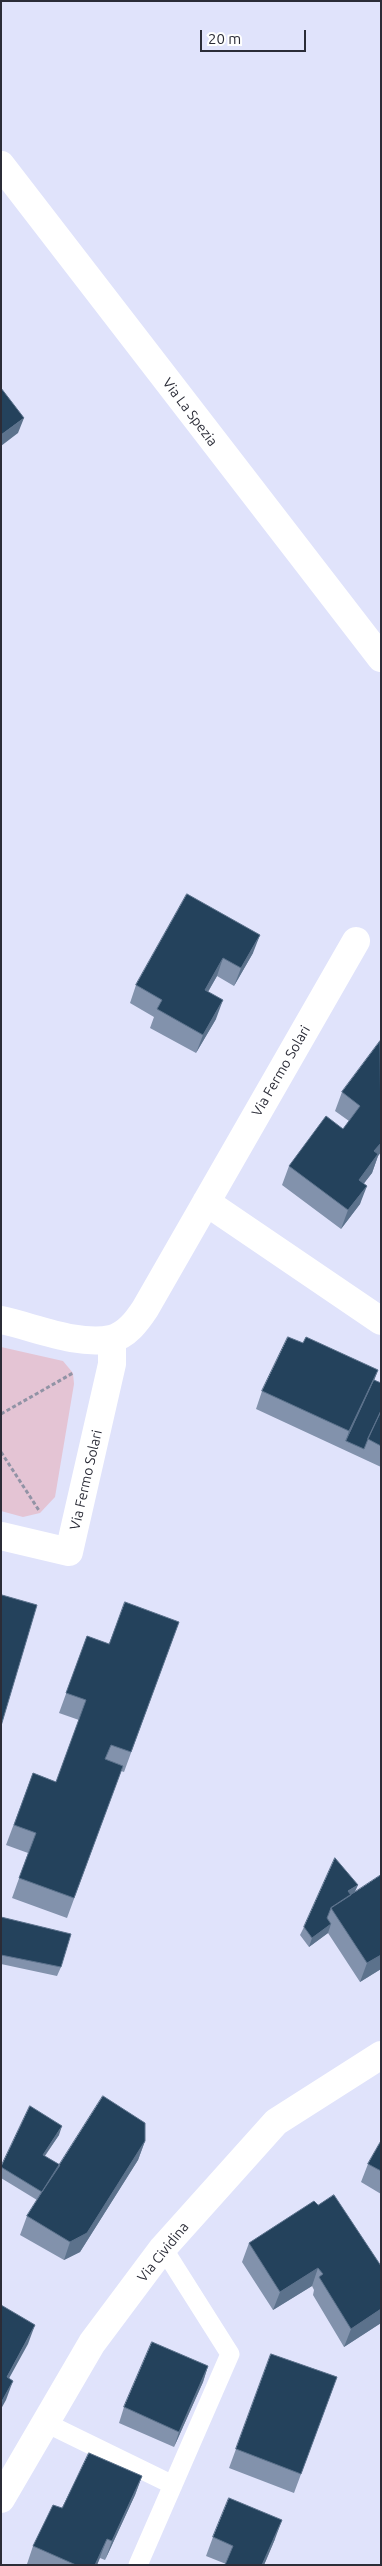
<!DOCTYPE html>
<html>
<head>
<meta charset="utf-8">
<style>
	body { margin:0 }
	#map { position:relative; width:382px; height:2566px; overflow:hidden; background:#e0e3fb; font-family:Ubuntu,sans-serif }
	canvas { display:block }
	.frame { position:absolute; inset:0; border:2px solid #2b2c37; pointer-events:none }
	.scale { position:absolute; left:200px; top:30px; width:106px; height:22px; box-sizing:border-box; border:2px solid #2b2c37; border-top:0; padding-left:6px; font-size:15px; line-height:18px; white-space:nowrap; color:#2b2c37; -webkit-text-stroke:4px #fff; paint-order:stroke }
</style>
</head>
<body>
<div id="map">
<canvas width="382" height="2566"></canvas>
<div class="frame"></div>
<div class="scale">20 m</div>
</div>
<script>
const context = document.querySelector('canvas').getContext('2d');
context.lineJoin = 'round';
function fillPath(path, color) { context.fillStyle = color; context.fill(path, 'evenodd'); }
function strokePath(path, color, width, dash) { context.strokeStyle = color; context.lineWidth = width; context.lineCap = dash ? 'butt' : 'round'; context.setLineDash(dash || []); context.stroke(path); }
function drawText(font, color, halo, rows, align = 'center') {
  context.font = font + ' Ubuntu,sans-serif'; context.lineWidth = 5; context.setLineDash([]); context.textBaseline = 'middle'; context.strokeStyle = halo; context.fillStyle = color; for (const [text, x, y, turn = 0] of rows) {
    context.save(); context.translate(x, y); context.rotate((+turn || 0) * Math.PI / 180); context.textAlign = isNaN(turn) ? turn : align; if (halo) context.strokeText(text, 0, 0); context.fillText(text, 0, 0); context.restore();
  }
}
const green = new Path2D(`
	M1 1347 63 1361 73 1373 74 1384 55 1497 40 1513 23 1517 1 1511Z`);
const path = new Path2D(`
	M1 1414 73 1373
	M1 1452 40 1512`);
const lane = new Path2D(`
	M46 2423 173 2485
	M138 2565 230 2354 163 2248`);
const street = new Path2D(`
	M206 1202 381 1321
	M1 1320C34 1327 78 1346 111 1339 127 1335 137 1321 145 1309L356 941
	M1 1536 69 1552 112 1364V1339`);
const secondary = new Path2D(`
	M1 165 381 658
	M1 2499 92 2343 163 2248 276 2122 381 2055`);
const wall = new Path2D(`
	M187 894 253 953 234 986 217 976 208 992 216 1019 196 1053 150 1028 154 1017 130 1003 136 985Z
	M381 1042V1152L378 1156 372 1173 364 1183 360 1204 341 1229 282 1185 289 1166 343 1129 349 1121 335 1111 342 1092Z
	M374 1380 381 1383V1467L256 1409 262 1391Z
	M179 1622 124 1772 121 1771 67 1918 12 1898 28 1853 6 1845 33 1773 56 1782 79 1720 59 1713 87 1636 109 1644Z
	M381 1875V1969L360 1982 328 1933 309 1947 300 1935 304 1927Z
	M1 1917 61 1967 57 1976 1 1964Z
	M30 2106 59 2135 45 2156 60 2165 145 2141 138 2160 80 2252 64 2260 20 2235 27 2216 37 2200 1 2178V2168Z
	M381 2141V2194L361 2182 368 2164Z
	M249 2243 381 2266V2323L344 2347 313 2295 314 2290 312 2286 273 2310 242 2262Z
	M271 2354 337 2377 294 2493 229 2468Z
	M208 2366 203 2382 174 2447 119 2423 124 2407Z
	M142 2476 135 2495 105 2560 100 2558 97 2565 27 2564 33 2546 62 2508Z
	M213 2537 275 2539 264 2565H225L226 2564 206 2556Z`);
const shadedWall = new Path2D(`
	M24 418 18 433 1 446V435Z
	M260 935 253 953 234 986 241 968Z
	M223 958 217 976 198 1009 205 990Z
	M223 1000 216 1019 196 1053 203 1035Z
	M381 1143V1152L378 1156 372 1173 352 1199 359 1180 374 1151Z
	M367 1186 360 1204 341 1229 348 1210Z
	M378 1370 371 1389 346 1441 349 1431Z
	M358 1885 354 1894 345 1900 348 1891Z
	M331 1924 328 1933 309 1947 312 1938Z
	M381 1955V1969L360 1982 367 1963Z
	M62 2126 59 2135 39 2164 43 2155Z
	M145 2141 138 2160 80 2252 64 2260 70 2242Z
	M318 2268 312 2286 273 2310 280 2292Z
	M381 2309V2323L344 2347 351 2329Z
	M35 2325 28 2344 1 2393 7 2377Z
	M208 2366 203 2382 174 2447 179 2432Z
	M13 2381 6 2400 1 2409V2403Z
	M142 2476 135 2495 105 2560 112 2541Z
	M282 2520 275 2539 264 2565H262Z
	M107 2539 97 2565H95Z`);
const building = new Path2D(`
	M1 388 24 418 1 435Z
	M187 894 260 935 241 968 223 958 205 990 223 1000 203 1035 157 1009 162 1000 136 985Z
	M380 1041 381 1143 374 1151 378 1154 359 1180 367 1186 348 1210 289 1166 326 1116 343 1129 360 1106 342 1092Z
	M288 1337 303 1343 306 1337 378 1370 349 1431 262 1391Z
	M374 1380 381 1383V1411L368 1439 364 1449 346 1441Z
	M381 1411V1446L368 1439Z
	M2 1595 37 1605 1 1726V1597Z
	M125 1602 179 1622 131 1752 111 1745 105 1759 123 1766 74 1898 19 1878 36 1833 14 1825 33 1773 56 1782 86 1700 66 1693 87 1636 109 1644Z
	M335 1858 358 1885 348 1891 351 1895 331 1908 327 1918 331 1924 312 1938 304 1927Z
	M381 1875V1955L367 1963 331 1908Z
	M1 1917 71 1934 61 1967 1 1955Z
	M103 2096 145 2123V2141L87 2233 70 2242 27 2216Z
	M30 2106 62 2126 43 2155 60 2165 42 2192 1 2167Z
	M381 2141V2171L368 2164Z
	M334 2195 381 2266V2309L351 2329 319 2277 323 2274 318 2268 280 2292 249 2243 314 2201 318 2205Z
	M1 2305 35 2325 7 2377 13 2381 1 2403Z
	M152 2342 208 2366 179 2432 124 2407Z
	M271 2354 337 2377 301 2474 236 2449Z
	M89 2453 142 2476 112 2541 107 2539 95 2565H76L33 2546 53 2505 62 2508Z
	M229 2498 282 2520 262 2565H225L233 2546 213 2537Z`);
const streetNames = [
	["Via La Spezia",190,412,53],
	["Via Fermo Solari",281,1071,-60],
	["Via Fermo Solari",86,1480,-77],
	["Via Cividina",163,2252,-51]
];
fillPath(green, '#e4c4d4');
strokePath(path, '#9193a5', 3, [4, 2.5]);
strokePath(lane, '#fff', 19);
strokePath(street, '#fff', 28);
strokePath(secondary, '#fff', 28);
fillPath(wall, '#8292ac');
fillPath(shadedWall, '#5c728c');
fillPath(building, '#24425c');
strokePath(building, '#5c728c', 1);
drawText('14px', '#2b2c37', '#fff', streetNames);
</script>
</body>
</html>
